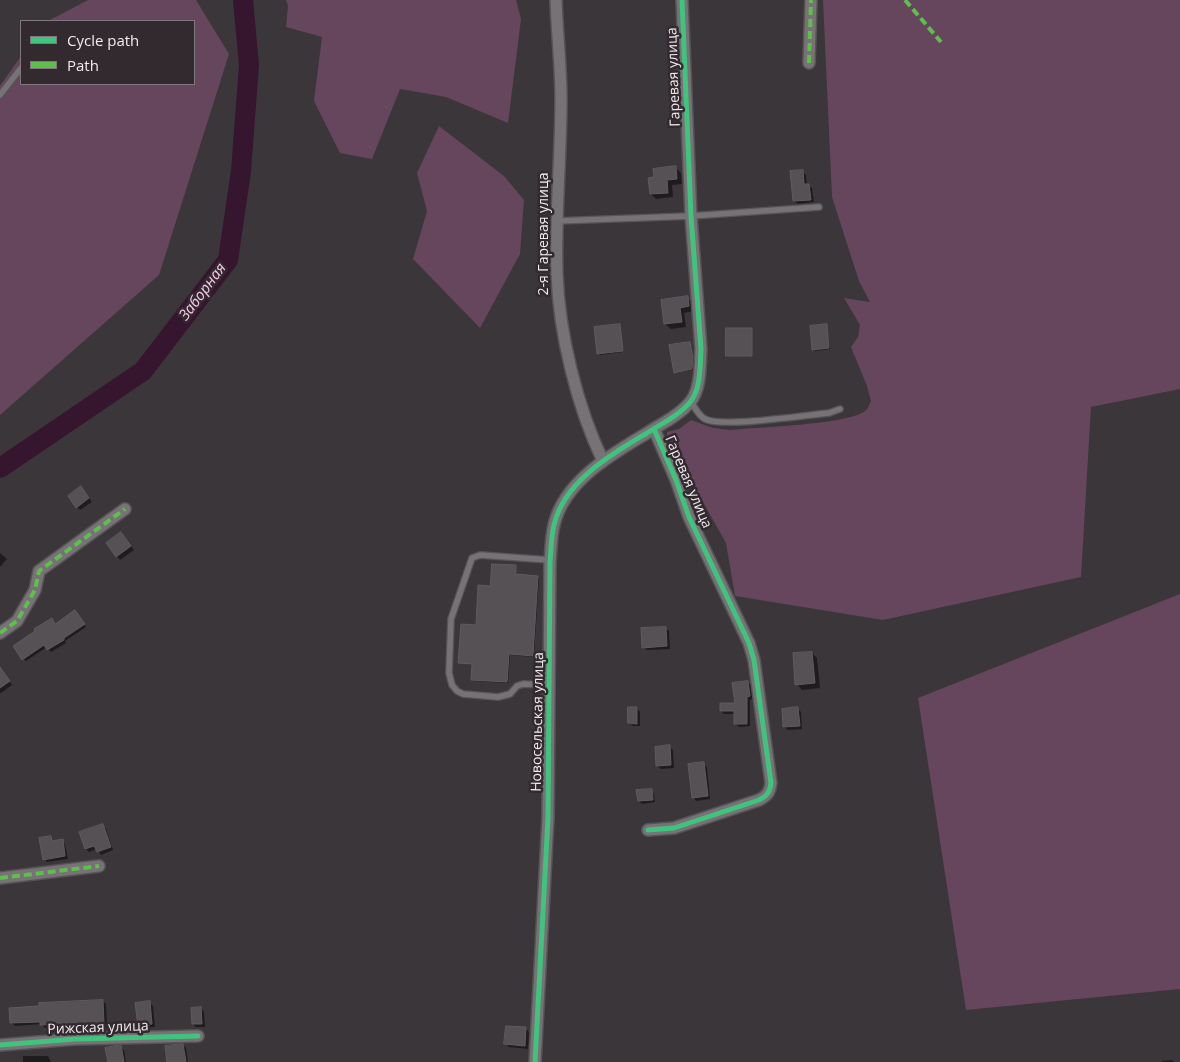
<!DOCTYPE html>
<html>
<head>
<meta charset="utf-8">
<style>
	body { margin:0 }
	#map { position:relative; width:1180px; height:1062px; overflow:hidden; background:#3b3639; font-family:"Open Sans",sans-serif }
	canvas { display:block }
	.legend { position:absolute; left:20px; top:20px; width:175px; height:65px; box-sizing:border-box; background:#332a30; border:1px solid #7f777c; margin:0; padding:6px 9px; list-style:none; font-size:15px; color:#f0eaee }
	.legend li { display:flex; align-items:center; gap:10px; height:25px }
	.legend b { width:25px; border:1px solid #7f777c }
</style>
</head>
<body>
<div id="map">
<canvas width="1180" height="1062"></canvas>
<ul class="legend">
<li><b style="height:6px;background:#40c37c"></b>Cycle path</li>
<li><b style="height:6px;background:#5fbe4e"></b>Path</li>
</ul>
</div>
<script>
const context = document.querySelector('canvas').getContext('2d');
context.lineJoin = 'round';
function fillPath(path, color) { context.fillStyle = color; context.fill(path, 'evenodd'); }
function strokePath(path, color, width, dash) { context.strokeStyle = color; context.lineWidth = width; context.lineCap = dash ? 'butt' : 'round'; context.setLineDash(dash || []); context.stroke(path); }
function drawText(font, color, halo, rows, align = 'center') {
  context.font = font + ' "Open Sans",sans-serif'; context.lineWidth = 5; context.setLineDash([]); context.textBaseline = 'middle'; context.strokeStyle = halo; context.fillStyle = color; for (const [text, x, y, turn = 0] of rows) {
    context.save(); context.translate(x, y); context.rotate((+turn || 0) * Math.PI / 180); context.textAlign = isNaN(turn) ? turn : align; if (halo) context.strokeText(text, 0, 0); context.fillText(text, 0, 0); context.restore();
  }
}
const green = new Path2D(`
	M88 0H196L229 54 159 275 0 415V86L21 56V84H194V21H48Z
	M286 0H516L521 19 508 123 446 97 400 89 372 159 340 153 314 101 322 37 286 27 288 6Z
	M823 0H1180V389L1091 407 1081 577 883 620 735 596 726 543 667 438V432L679 429 691 420 713 428 730 430C757 427 846 425 865 411 868 409 869 405 871 401L867 386 851 347 858 337 860 325 844 298 870 302 859 281 832 197Z
	M439 126 504 176 524 200 520 254 480 328 413 259 427 211 417 173Z
	M1180 594V989L966 1010 918 698Z`);
const shadow = new Path2D(`
	M676 168 681 173 682 184 672 185 673 197 656 199 651 194 656 178Z
	M802 171 806 175 807 185 812 188 814 202 798 204 794 201Z
	M687 298 693 303 694 311 684 313 686 327 671 329 665 324Z
	M827 325 830 349 815 351 813 349Z
	M619 326 623 352 600 355 598 353Z
	M751 329 752 356H728L727 355Z
	M690 343 694 360 693 370 676 373 675 372Z
	M84 491 92 502 80 510 77 507Z
	M124 537 134 550 120 560 107 543Z
	M0 553 7 559 0 567Z
	M516 566 517 576 539 578 534 657 510 655 508 683 474 681 473 680 474 665 459 662 477 627 491 587Z
	M77 614 86 627 65 641 66 643 51 652 47 647 26 661 23 659 37 632Z
	M665 628 669 631 670 649 647 650 643 647Z
	M812 653 817 658 820 688 802 690 797 684Z
	M0 667 12 685 1 693 0 692Z
	M748 682 751 685 753 699 750 700V726L739 727 735 723V714H724L721 711 737 704Z
	M637 708 640 712V726H633L629 723Z
	M798 709 801 712 802 729 788 730 784 727Z
	M669 747 673 750 674 768 661 769 657 765Z
	M703 764 707 767 710 799 696 801 693 797Z
	M651 790 654 794 655 802 642 804 639 801Z
	M102 825 106 829 113 850 101 855 97 849 89 852 86 849 80 833Z
	M50 837 54 842 62 841 65 844 68 859 47 862 44 859Z
	M103 1001 106 1004 107 1027H96L94 1025 45 1028 42 1024 15 1026 11 1022Z
	M149 1002 153 1006 155 1027 142 1028 139 1025Z
	M201 1008 204 1012 205 1027H196L193 1024Z
	M526 1029 529 1032 528 1049 509 1047 505 1043Z
	M183 1045 186 1048 188 1062H168Z
	M120 1047 124 1050 126 1062H109Z
	M23 1056H48L51 1062H23Z
	M1172 1060 1175 1062H1162V1061Z`);
const river = new Path2D(`
	M0 468 143 371 228 260 241 171 249 65 243 0`);
const building = new Path2D(`
	M676 166 677 179 667 180 668 193 650 194 648 178 654 177 653 169Z
	M803 170 804 184H809L811 200 793 201 790 171Z
	M688 296 689 306 680 308 682 322 664 324 661 300Z
	M620 324 623 351 597 354 594 327Z
	M827 324 829 348 812 350 810 326Z
	M726 328H752V356H726Z
	M690 342 693 358 692 369 674 373 669 345Z
	M81 486 89 498 76 508 68 496Z
	M121 532 131 546 116 557 106 543Z
	M492 564 516 565V574L538 576 533 656 509 654 507 682 471 680 472 664 458 663 461 624 476 625 478 585 490 586Z
	M75 610 85 624 64 638V640L47 650 44 645 22 660 13 646 35 631 34 629 52 618 55 624Z
	M666 627 667 646 642 648 641 628Z
	M812 652 815 683 795 685 793 653Z
	M0 667 10 681 0 688Z
	M748 681 750 696 747 697V724H734V711H720V703H735L732 683Z
	M628 707H637V724L628 723Z
	M798 707 800 726 783 727 782 709Z
	M670 745 671 765 656 766 655 747Z
	M704 762 708 796 692 798 688 764Z
	M652 789 653 800 638 801 636 790Z
	M103 824 111 847 97 852 94 846 85 849 79 832Z
	M51 836 52 841 63 839 65 856 43 860 39 838Z
	M103 1000 104 1024H91V1023L40 1025V1022L10 1023 9 1008 39 1006V1003Z
	M150 1001 152 1024 138 1026 135 1003Z
	M201 1007 202 1024H192L191 1008Z
	M506 1026 526 1027 525 1046 504 1044Z
	M183 1044 186 1062H167L165 1046Z
	M121 1045 124 1062H108L105 1048Z`);
const lane = new Path2D(`
	M0 95 21 68
	M556 221 691 216 819 207
	M691 402C695 408 699 416 705 419 722 428 806 415 829 413L840 409
	M549 685 523 684 517 686 510 694 498 697 463 694 457 691 452 685 449 673 451 619 472 558 480 555 550 560`);
const street = new Path2D(`
	M556 0C557 33 561 66 561 99 561 157 555 215 557 274 559 333 577 407 603 461
	M809 63 811 0
	M0 633 17 621 35 590 39 571 125 509
	M648 830 674 828 759 800C767 796 770 792 771 783L754 660 749 643 689 517 676 480 654 429
	M0 878 99 866
	M0 1045 75 1039 198 1036
	M535 1062 548 818 550 563C551 550 551 537 554 525 564 481 612 454 647 433 661 424 680 415 691 401 701 388 700 365 701 349L691 216 682 0`);
const quiet = new Path2D(`
	M905 0 941 42
	M809 63 811 0
	M0 633 17 621 35 590 39 571 125 509
	M0 878 99 866`);
const cycleway = new Path2D(`
	M648 830 674 828 759 800C767 796 770 792 771 783L754 660 749 643 689 517 676 480 654 429
	M0 1045 75 1039 198 1036
	M535 1062 548 818 550 563C551 550 551 537 554 525 564 481 612 454 647 433 661 424 680 415 691 401 701 388 700 365 701 349L691 216 682 0`);
const streetNames = [
	["Гаревая улица",674,77,-92],
	["2-я Гаревая улица",544,234,-90],
	["Гаревая улица",688,482,67],
	["Новосельская улица",538,722,-89],
	["Рижская улица",98,1028,-2]
];
const waterNames = [
	["Заборная",203,292,-53]
];
fillPath(green, '#65465c');
fillPath(shadow, '#0007');
strokePath(river, '#36162e', 20);
fillPath(building, '#565154');
strokePath(building, '#5f5b5e', 1);
strokePath(lane, '#585356', 8);
strokePath(street, '#585356', 14);
strokePath(lane, '#767275', 5.5);
strokePath(street, '#767275', 11);
strokePath(quiet, '#5fbe4e', 4, [8, 4]);
strokePath(cycleway, '#40c37c', 5);
drawText('14px', '#f0eaee', '#332a30', streetNames);
drawText('italic 15px', '#fbc5ea', '#332a30', waterNames);
</script>
</body>
</html>
